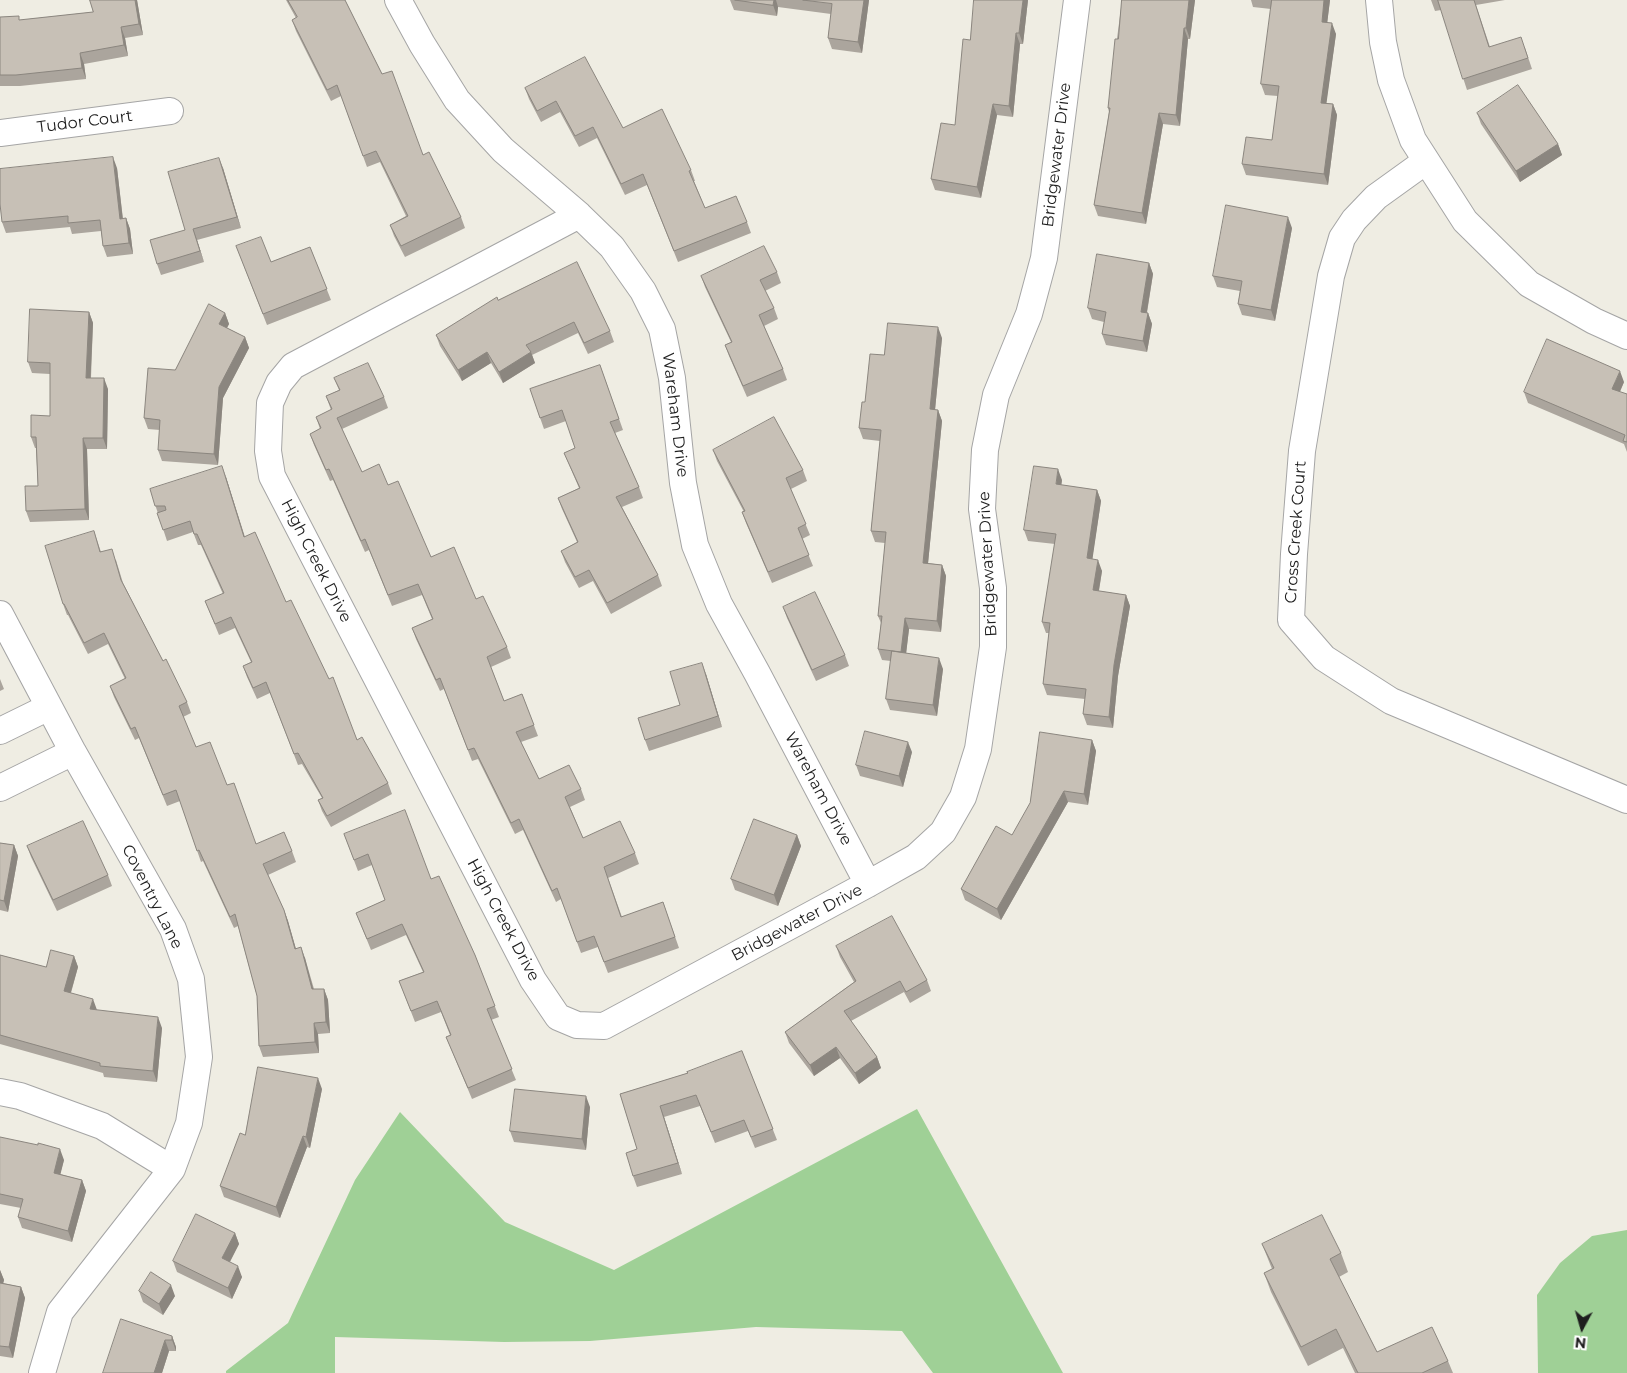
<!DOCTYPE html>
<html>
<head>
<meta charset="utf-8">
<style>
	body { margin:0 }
	#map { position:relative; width:1627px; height:1373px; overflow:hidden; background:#efede3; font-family:Montserrat,sans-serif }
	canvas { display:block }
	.north { position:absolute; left:1557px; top:1303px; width:50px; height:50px; -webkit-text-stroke:4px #fff; paint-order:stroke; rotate:186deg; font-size:14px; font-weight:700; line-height:20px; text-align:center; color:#1e1e1e }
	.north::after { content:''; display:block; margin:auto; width:18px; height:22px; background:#1e1e1e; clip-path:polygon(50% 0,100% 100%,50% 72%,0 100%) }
</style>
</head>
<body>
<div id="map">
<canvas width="1627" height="1373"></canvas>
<div class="north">N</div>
</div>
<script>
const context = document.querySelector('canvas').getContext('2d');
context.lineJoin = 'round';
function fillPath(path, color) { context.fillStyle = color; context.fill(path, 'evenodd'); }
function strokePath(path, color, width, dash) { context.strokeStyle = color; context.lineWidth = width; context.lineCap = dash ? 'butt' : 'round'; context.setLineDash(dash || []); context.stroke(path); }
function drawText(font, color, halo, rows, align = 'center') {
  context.font = font + ' Montserrat,sans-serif'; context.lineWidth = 4; context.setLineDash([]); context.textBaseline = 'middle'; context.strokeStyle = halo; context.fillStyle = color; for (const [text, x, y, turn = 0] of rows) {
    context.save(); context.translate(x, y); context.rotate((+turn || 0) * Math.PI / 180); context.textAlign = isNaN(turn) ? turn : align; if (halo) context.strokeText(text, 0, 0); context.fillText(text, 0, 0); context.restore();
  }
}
const forest = new Path2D(`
	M917 1109 1063 1373H933L902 1331 756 1327 590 1341 504 1342 335 1337V1373H226V1371L288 1323 355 1180 400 1112 505 1222 614 1270Z
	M1627 1230V1373H1538L1537 1295 1560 1263 1592 1236Z`);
const street = new Path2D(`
	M398 0 422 44 457 100 503 150 579 215 612 247 643 291 662 329 672 378 683 483 695 545 719 604 757 673 868 884
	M1379 0 1383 42 1391 80 1413 140 1465 221 1529 284 1594 321 1627 336
	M0 133 170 111
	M1426 161 1376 197 1354 220 1342 238 1331 276 1302 451 1294 554 1291 620 1324 658 1391 701 1627 800
	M579 215 293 366 279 383 270 403 268 451 272 476 533 980 558 1017 577 1025 604 1026 868 884 916 857 943 832 963 797 978 749 993 647V588L982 509 985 450 996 395 1029 314 1044 258 1077 0
	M0 614 73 752 173 929 191 979 199 1057 189 1123 172 1169 60 1312 42 1373
	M0 731 49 707
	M0 788 73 752
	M0 1092 20 1096 102 1126 172 1169`);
const wall = new Path2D(`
	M90 0H137L143 35 125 38 128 56 84 64 86 79 20 86H0V17L20 20 93 12Z
	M286 0H345L423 155 461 217 465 228 405 257 394 236 390 225 406 216 380 162 367 167 341 96 331 101 296 31 292 20 296 18Z
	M730 0H869L862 53 832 49 828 38 831 14 778 7 777 16 734 10Z
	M1028 0 1023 44H1020L1013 117 997 115 981 198 935 190 931 179 955 125 970 40Z
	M1122 0H1195L1190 39H1188L1180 126 1163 124 1146 224 1098 216 1094 205 1109 112 1108 108Z
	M1251 0H1330L1327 23 1336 34 1326 103 1333 104 1337 115 1328 185 1246 175 1242 164 1272 140 1278 96 1265 95 1261 84 1271 9 1253 7Z
	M1431 0H1505L1476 5 1490 47 1525 48 1532 69 1467 90 1441 10 1435 11Z
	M525 88 623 128 691 170 695 181H694L705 208 747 222 751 233 678 262 647 185 625 195 597 138 579 147 560 112 541 122 529 99Z
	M1477 113 1558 144 1562 155 1520 182 1481 124Z
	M117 168 123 219 126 218 130 229 133 254 107 257 103 246 101 231 72 234 70 227 6 233 2 222Z
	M223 168 241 228 197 240 204 262 161 275 157 264 185 230Z
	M1292 228 1275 321 1242 315 1238 304 1240 291 1217 287 1213 276Z
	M236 246 271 262 310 247 331 300 267 325Z
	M1149 263 1153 274 1147 313H1148L1152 324 1147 352 1106 345 1102 334 1104 322 1092 319 1088 308Z
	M777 272 781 283 765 291 774 308 778 319 764 326 783 369 787 380 747 397 729 356 725 345 731 342 705 287 701 276Z
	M498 300 610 331 614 342 588 354 578 333 532 355 535 363 503 383 491 363 462 381 440 346 436 335Z
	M89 312 93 323 91 378 108 389 107 449H87L89 520 30 522 26 511 38 486 36 448H35L31 437 50 416V374L32 373 28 362Z
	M225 313 229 324 227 328 245 337 249 348 223 398 218 465 162 461 158 450 160 430 148 429 144 418 175 370Z
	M942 338 935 410H938L942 421 928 563 942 565 946 576 941 632 909 629 906 653 943 669 937 716 890 710 886 699 891 661 882 660 878 649 881 623 878 616 885 543 875 542 871 531 880 441 863 439 859 428 865 402 884 355Z
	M600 365 623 430 615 433 639 487 643 498 622 507 658 575 662 586 611 614 593 581 579 588 565 562 561 551 577 542 562 509 558 498 579 488 564 453 575 448 566 421 544 429 530 389Z
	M334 378 384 397 388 408 342 429 362 472 388 485 431 557 476 599 507 647 511 658 491 667 504 701 522 694 538 736 521 742 539 779 581 789 585 800 570 807 583 838 635 853 639 864 608 878 622 917 663 902 679 948 608 973 598 947 581 953 561 899 556 902 523 830 515 834 478 759 472 761 444 689 440 691 416 639 412 628 432 619 422 595 392 606 369 550 365 552 333 480 330 481 314 445 310 434 320 429 316 417 331 410 326 396 339 390Z
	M1624 382 1620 392 1627 394V452L1624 444 1528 403 1524 392Z
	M713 450 803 470 807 481 791 489 810 535 802 539 813 566 772 583 746 523 742 512H744L717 461Z
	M226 477 245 537 286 602 357 740 388 783 392 794 331 827 322 811 318 800 322 798 302 764 298 765 270 693 257 699 247 677 243 666 251 662 235 628 219 635 205 601 223 594 201 545H198L193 532 167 541 150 489Z
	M1062 480 1061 485 1097 490 1101 501 1092 559 1102 571 1099 591 1126 595 1130 606 1118 676 1113 728 1087 725 1083 714 1085 699 1047 695 1043 684 1049 633H1046L1042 622 1055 544 1028 541 1024 530Z
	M94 531 101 552 116 560 123 583 163 661 187 702 191 713 183 717 196 747 227 785 256 844 292 851 296 862 268 875 284 910 288 921 296 949 305 958 314 989H324L328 1000 330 1033 318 1034 319 1053 263 1057 259 1046 257 996 238 926 234 928 203 861 201 862 180 801 167 806 139 738 135 740 114 697 110 686 125 679 108 644 88 654 68 615H67L63 604Z
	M783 607 845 655 849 666 816 681 787 618Z
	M706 674 722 727 649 751 645 740 680 705Z
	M0 679 4 689 0 691Z
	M1092 740 1096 751 1088 805 1068 802 1001 920 965 900 961 889 1012 835Z
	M912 752 903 787 860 776 856 765Z
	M344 834 431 879 475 955 499 1017 491 1020 516 1080 472 1099 446 1037 450 1035 441 1012 415 1022 399 981 423 972 406 935 371 950 356 913 385 900 372 865 358 871Z
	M797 835 801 846 778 906 735 890 731 879Z
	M0 843 14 845 18 856 8 912 0 910Z
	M27 846 108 875 112 886 57 911 31 857Z
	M836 946 927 980 931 991 910 1003 904 992 851 1021 877 1057 881 1068 859 1084 840 1058 814 1076 789 1043 785 1032 854 982 840 957Z
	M0 955 46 967 74 956 78 967 71 993 96 1010 162 1028 157 1082 104 1077 103 1073 0 1044Z
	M742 1051 777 1140 755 1148 748 1131 715 1143 700 1106 664 1117 682 1174 637 1187 633 1176 637 1149 620 1094 688 1073Z
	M322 1089 310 1148 307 1147 280 1218 224 1197 220 1186 245 1135Z
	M590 1107 586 1150 514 1142 510 1131Z
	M0 1137 64 1160 60 1174 82 1180 86 1191 72 1242 22 1228 18 1217 21 1208 0 1204Z
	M235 1233 239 1244 230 1262 242 1277 232 1299 177 1272 173 1261Z
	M1262 1244 1341 1253 1348 1272 1339 1277 1377 1352 1448 1361 1453 1373H1355L1343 1348 1308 1366 1271 1292 1264 1273 1272 1269Z
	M0 1270 4 1280 3 1283 21 1287 25 1298 13 1358 0 1356Z
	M139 1291 175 1296 163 1315 143 1302Z
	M172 1336 176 1347V1351H169L162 1373H103Z`);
const shadedWall = new Path2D(`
	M135 0H137L143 35 139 24Z
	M774 0H776L778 7 777 16 773 5Z
	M864 0H869L862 53 858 42Z
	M1023 0H1028L1023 44 1019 33Z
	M1189 0H1195L1190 39 1186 28Z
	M1324 0H1330L1326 33 1322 22Z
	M1332 23 1336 34 1325 114 1321 103Z
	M121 27 125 38 128 56 124 45Z
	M1184 28 1188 39 1180 126 1176 115Z
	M1016 33 1020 44 1013 117 1009 106Z
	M80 53 84 64 86 79 82 68Z
	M993 104 997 115 981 198 977 187Z
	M1333 104 1337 115 1328 185 1324 174Z
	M1159 113 1163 124 1146 224 1142 213Z
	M1558 144 1562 155 1520 182 1516 171Z
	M113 157 117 168 124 230 120 219Z
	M219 158 223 168 241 228 237 217Z
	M1288 217 1292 228 1275 321 1271 310Z
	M126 218 130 229 133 254 129 243Z
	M193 229 197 240 204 262 200 251Z
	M1149 263 1153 274 1145 323 1141 312Z
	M89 312 93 323 90 389 86 378Z
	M225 313 229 324 223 335 219 324Z
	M1148 313 1152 324 1147 352 1143 341Z
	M938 327 942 338 934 420 930 409Z
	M245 337 249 348 223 398 218 465 214 454 219 387Z
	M487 352 491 363 462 381 458 370Z
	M531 352 535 363 503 383 499 372Z
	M1620 371 1624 382 1616 400 1612 389Z
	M104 378 108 389 107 449 103 438Z
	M938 410 942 421 927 574 923 563Z
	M83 438 87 449 89 520 85 509Z
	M222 466 226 477 248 548 244 537Z
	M1058 469 1062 480 1060 495 1056 484Z
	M1097 490 1101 501 1091 569 1087 558Z
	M1098 560 1102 571 1097 601 1093 590Z
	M942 565 946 576 941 632 937 621Z
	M1126 595 1130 606 1118 676 1113 728 1109 717 1114 665Z
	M905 618 909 629 905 663 901 652Z
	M939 658 943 669 937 716 933 705Z
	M702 663 706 674 722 727 718 716Z
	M1092 740 1096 751 1088 805 1084 794Z
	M908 742 912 752 903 787 899 776Z
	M1064 791 1068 802 1001 920 997 909Z
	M797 835 801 846 778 906 774 895Z
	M14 845 18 856 8 912 4 901Z
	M284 910 288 921 299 960 295 949Z
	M301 947 305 958 316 1000 312 989Z
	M74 956 78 967 68 1002 64 991Z
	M324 989 328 1000 330 1033 326 1022Z
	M93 999 97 1010 90 1009Z
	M158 1017 162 1028 157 1082 153 1071Z
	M314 1023 318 1034 319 1053 315 1042Z
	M836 1047 840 1058 814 1076 810 1065Z
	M877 1057 881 1068 859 1084 855 1073Z
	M318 1078 322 1089 310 1148 306 1137Z
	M586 1096 590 1107 586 1150 582 1139Z
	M660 1106 664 1117 682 1174 678 1163Z
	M303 1136 307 1147 280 1218 276 1207Z
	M60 1149 64 1160 58 1184 54 1173Z
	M82 1180 86 1191 72 1242 68 1231Z
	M235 1233 239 1244 226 1269 222 1258Z
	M238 1266 242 1277 232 1299 228 1288Z
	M0 1270 4 1280 1 1293 0 1290Z
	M171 1285 175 1296 163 1315 159 1304Z
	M21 1287 25 1298 13 1358 9 1347Z
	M172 1336 176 1347V1351L172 1340Z
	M165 1340 169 1351 162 1373H154Z`);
const building = new Path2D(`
	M90 0H135L139 24 121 27 124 45 80 53 82 68 16 75H0V17L19 16V20L93 12Z
	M288 0H345L382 74 392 71 423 155 429 152 461 217 401 246 390 225 408 216 376 151 363 156 337 85 327 90 292 20 297 17Z
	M735 0H774L773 5Z
	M803 0H864L858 42 828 38 832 4Z
	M974 0H1023L1019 33H1016L1009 106 993 104 977 187 931 179 941 123 955 125 963 39 970 40Z
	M1122 0H1189L1186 28H1184L1176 115 1159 113 1142 213 1094 205 1110 108H1108L1115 39H1118Z
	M1272 0H1324L1322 22 1332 23 1321 103 1333 104 1324 174 1242 164 1246 137 1272 140 1279 86 1261 84Z
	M1438 0H1474L1489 47 1521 37 1528 58 1463 79Z
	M585 57 623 128 662 109 691 170 689 171 705 208 736 196 747 222 674 251 643 174 621 184 593 127 575 136 556 101 537 111 525 88Z
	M1518 85 1558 144 1516 171 1477 113Z
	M113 157 120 219 126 218 129 243 103 246 100 220 68 223V216L2 222 0 204V169Z
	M219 158 237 217 193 229 200 251 157 264 150 240 185 230 168 172Z
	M1226 205 1288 217 1271 310 1238 304 1242 281 1213 276Z
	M261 237 271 262 310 247 327 289 263 314 236 246Z
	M764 246 777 272 760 280 774 308 759 315 783 369 743 386 725 345 732 342 701 276Z
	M1097 254 1149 263 1141 312 1148 313 1143 341 1102 334 1106 312 1088 308Z
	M577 262 610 331 584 343 574 322 526 345 531 352 499 372 487 352 458 370 436 335 497 297 498 300Z
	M209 304 225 313 219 324 245 337 219 387 214 454 158 450 160 420 144 418 148 368 175 370Z
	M30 309 89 312 86 378H104L103 438H83L85 509 26 511 25 486H38L36 437H31V415L50 416V363L28 362Z
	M888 323 938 327 930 409 938 410 923 563 942 565 937 621 905 618 901 652 878 649 882 616H878L886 532 871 531 881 430 859 428 862 402H865L870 354 884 355Z
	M1547 339 1620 371 1612 389 1627 394V442L1623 441 1625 435 1524 392Z
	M368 363 384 397 337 418 362 472 379 464 388 485 398 481 431 557 454 547 476 599 483 596 507 647 487 657 504 701 522 694 534 725 516 732 539 779 569 765 581 789 565 797 583 838 620 821 635 853 604 867 621 917 663 902 675 937 604 962 594 936 577 942 557 888 552 891 519 819 511 823 474 748 468 750 440 678 436 680 412 628 433 619 418 584 388 595 365 539 361 541 329 469 326 470 310 434 321 428 316 417 332 409 326 396 340 390 334 378Z
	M600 365 619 419 610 422 639 487 616 497 658 575 607 603 589 570 575 577 561 551 578 542 558 498 580 488 564 453 575 448 562 410 540 418 530 389Z
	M774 417 803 470 786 478 806 524 798 528 809 555 768 572 742 512 745 511 713 450Z
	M222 466 244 537 255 532 286 602 291 600 329 679 333 677 357 740 362 737 388 783 327 816 318 800 323 798 298 753 294 754 266 682 253 688 243 666 252 662 231 617 215 624 205 601 224 593 197 534H194L190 521 163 530 157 513 166 510 165 506H155L150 489Z
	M1034 466 1058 469 1056 484 1097 490 1087 558 1098 560 1093 590 1126 595 1114 665 1109 717 1083 714 1086 689 1043 684 1050 623 1042 622 1056 534 1024 530Z
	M94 531 100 552 112 549 121 580 163 661 166 659 187 702 179 706 196 747 210 742 227 785 234 783 256 844 284 832 292 851 263 864 284 910 295 949 301 947 312 989H324L326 1022 314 1023 315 1042 259 1046 257 996 235 914 230 917 199 850 197 851 176 790 163 795 135 727 131 729 110 686 126 678 104 633 84 643 64 604H63L45 546Z
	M815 592 845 655 812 670 783 607Z
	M892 651 939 658 933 705 886 699Z
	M702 663 718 716 645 740 638 718 680 705 670 672Z
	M865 731 908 742 899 776 856 765Z
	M1040 732 1092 740 1084 794 1064 791 997 909 961 889 996 826 1012 835 1030 803Z
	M405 810 431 879 439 876 475 955 495 1006 487 1009 512 1069 468 1088 446 1037 451 1035 437 1001 411 1011 399 981 424 972 402 924 367 939 356 913 385 900 368 854 354 860 344 834Z
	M754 819 797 835 774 895 731 879Z
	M83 821 108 875 53 900 27 846Z
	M0 843 14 845 4 901 0 900Z
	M892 916 927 980 906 992 900 981 844 1011 877 1057 855 1073 836 1047 810 1065 785 1032 856 981 836 946Z
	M51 950 74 956 64 991 93 999 90 1009 158 1017 153 1071 100 1066V1063L0 1035V955L46 967Z
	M742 1051 773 1129 751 1137 744 1120 711 1132 696 1095 660 1106 678 1163 633 1176 626 1153 637 1149 620 1094 688 1073 687 1072Z
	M258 1067 318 1078 306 1137 303 1136 276 1207 220 1186 240 1133 245 1135Z
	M515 1089 586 1096 582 1139 510 1131Z
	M0 1137 38 1145V1143L60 1149 54 1173 82 1180 68 1231 18 1217 23 1199 0 1194Z
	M196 1214 235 1233 222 1258 238 1266 228 1288 173 1261Z
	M1322 1215 1341 1253 1330 1259 1377 1352 1432 1327 1448 1361 1422 1373H1358L1336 1329 1301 1347 1264 1273 1274 1268 1262 1244Z
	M151 1272 171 1285 159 1304 139 1291Z
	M0 1283 21 1287 9 1347 0 1346Z
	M121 1319 172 1336V1340H165L154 1373H103Z`);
const streetNames = [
	["Tudor Court",85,122,-7],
	["Bridgewater Drive",1057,155,-83],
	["Wareham Drive",675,415,83],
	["Cross Creek Court",1296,532,-86],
	["High Creek Drive",316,561,63],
	["Bridgewater Drive",988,564,-93],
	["Wareham Drive",818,789,62],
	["Coventry Lane",152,897,63],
	["High Creek Drive",503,920,62],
	["Bridgewater Drive",797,923,-28]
];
fillPath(forest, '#9fd096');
strokePath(street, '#a5a5a5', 28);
strokePath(street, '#fff', 26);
fillPath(wall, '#aba59d');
fillPath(shadedWall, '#8b867f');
fillPath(building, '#c7c0b6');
strokePath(building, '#8b867f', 1);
drawText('16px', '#1e1e1e', '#fff', streetNames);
</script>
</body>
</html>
